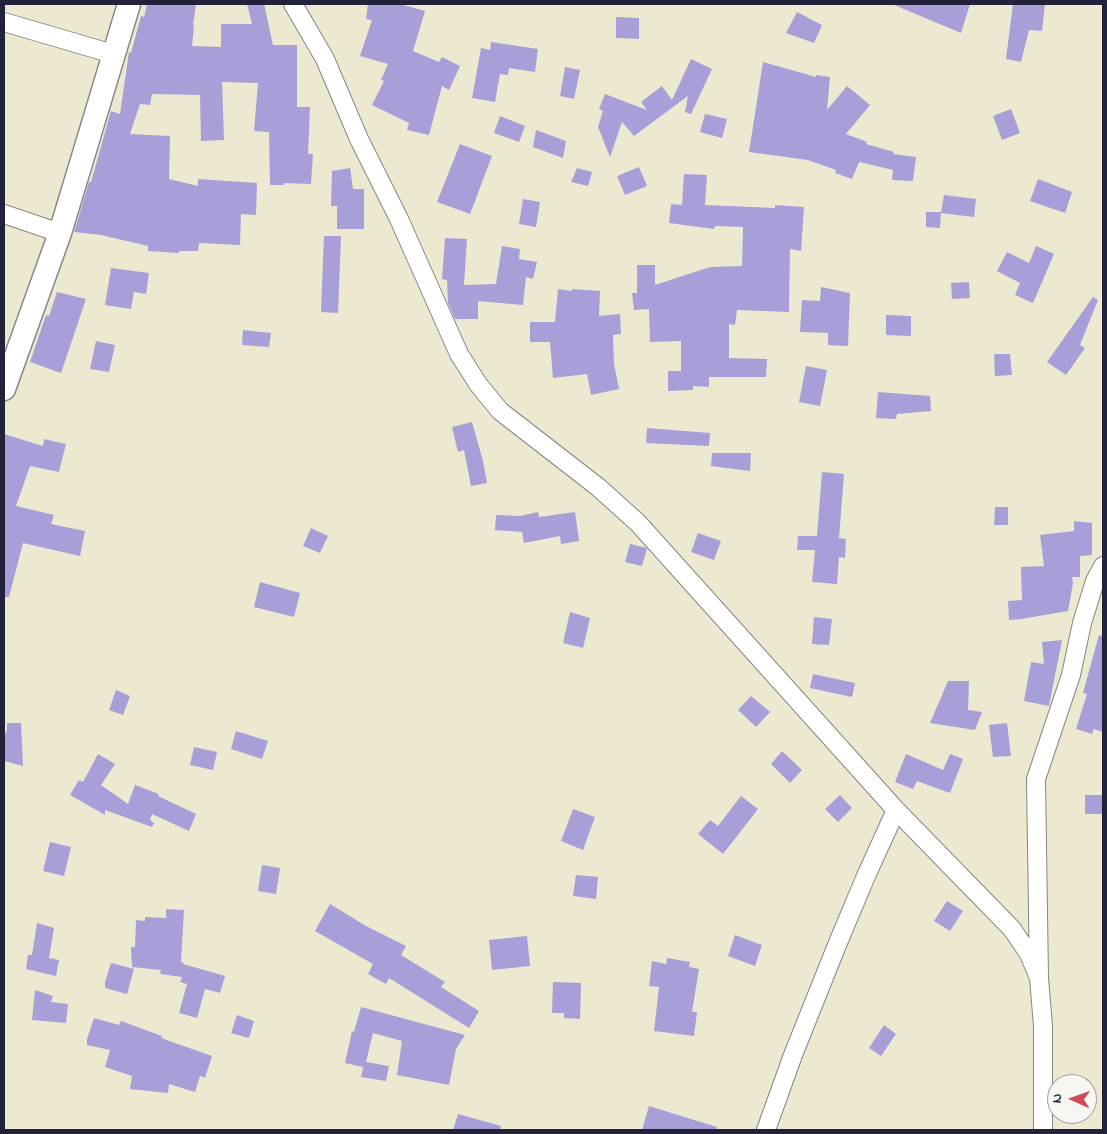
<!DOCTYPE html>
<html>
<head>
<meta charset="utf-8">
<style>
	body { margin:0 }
	#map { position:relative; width:1107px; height:1134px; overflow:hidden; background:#ede8d0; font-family:"Indie Flower",sans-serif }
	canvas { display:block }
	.frame { position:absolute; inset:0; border:5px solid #22223b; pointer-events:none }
	.north { position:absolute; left:1047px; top:1074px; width:50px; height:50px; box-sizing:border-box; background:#f6f6f2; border:1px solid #a1a1a9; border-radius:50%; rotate:272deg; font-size:14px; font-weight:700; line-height:20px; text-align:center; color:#22223b }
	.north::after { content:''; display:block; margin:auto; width:18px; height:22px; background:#d1495b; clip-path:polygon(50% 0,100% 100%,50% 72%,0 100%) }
</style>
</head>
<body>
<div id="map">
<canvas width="1107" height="1134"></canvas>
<div class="frame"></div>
<div class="north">N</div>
</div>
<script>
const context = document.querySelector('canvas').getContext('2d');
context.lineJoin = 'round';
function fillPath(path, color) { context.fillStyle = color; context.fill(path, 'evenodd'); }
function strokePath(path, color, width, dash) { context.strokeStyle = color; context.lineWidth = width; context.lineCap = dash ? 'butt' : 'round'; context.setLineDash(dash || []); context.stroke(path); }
const building = new Path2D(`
	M147 4H196L193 25H194L192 46 221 47V24H252L247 4H264L273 45H297V107H310L308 154H313L311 184 284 183V185H270L269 132 254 131 258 83 222 82 224 140 201 141 200 95 152 94 150 105 140 104 130 134 170 136 169 179 198 186V179L257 183 256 215 241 214 240 245 199 243 198 251H179V253L148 251V246L101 235 74 232 89 182H91L111 111 120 114 129 52 131 53 141 16 144 17Z
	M368 4H400L425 11 413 51 439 62 442 57 460 66 449 90 442 86 429 135 407 130 409 123 372 105 384 81 381 80 388 64 360 56 372 20 366 19Z
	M892 4H970L961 33Z
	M1013 4H1045L1042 31 1029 30 1021 62 1006 59Z
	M797 12 822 25 814 43 786 33Z
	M616 17 639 18V39L616 38Z
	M491 42 538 49 535 72 509 68 508 75 500 74 495 102 472 98 481 48 490 50Z
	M691 59 712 69 691 114 685 112 688 96 634 136 622 122 610 157 598 127 603 111 599 109 605 94 647 110 641 102 662 86 672 100Z
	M763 62 816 77V75L830 77 827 110 847 86 870 105 846 134 867 142 866 144 894 152 893 154 916 157 913 181 892 180 893 170 859 162 852 179 835 173 836 170 808 160 749 152Z
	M565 67 580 70 574 99 560 96Z
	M1011 109 1020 133 1002 140 993 116Z
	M705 114 727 119 722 138 700 132Z
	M500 116 525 126 519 142 494 133Z
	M536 130 566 141 563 158 533 147Z
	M460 144 492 156 470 214 437 202Z
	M639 167 647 186 625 195 617 176Z
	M350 168 353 189H364V229H337V206H331L332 171Z
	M577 168 592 172 588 186 571 182Z
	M684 174 707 175 705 205 775 208V205L804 207 801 251 790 249 789 312 737 310 735 325 729 324V358L767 359 766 377H709V387L693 386V390L668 391V371H681V341L650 342 649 309 634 310 632 293H637V265H655V285L710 267 742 266 743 227 715 226 714 229 669 223 671 204 682 205Z
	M1038 179 1072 192 1065 213 1030 201Z
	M944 195 976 199 974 217 941 213Z
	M523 199 540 202 536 227 519 224Z
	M926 212H941L940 228 926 227Z
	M324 236H341L338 313 321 312Z
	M445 238 467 239 464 285 496 284 502 246 520 249 519 259 537 262 533 279 526 277 523 305 478 301V319H455L448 303 447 280 442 279Z
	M1036 246 1054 254 1033 303 1015 295 1020 283 997 271 1007 252 1029 263Z
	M111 268 149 273 146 294 134 292 131 309 105 305Z
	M969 282 970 298 952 299 951 283Z
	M821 287 850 293 848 346 828 345V333L800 332 802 300 820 301Z
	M558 289 572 291V289L600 291 599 316 620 314 621 334 613 335 614 364 619 389 591 395 587 374 553 378 550 342H530V322H555Z
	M57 292 86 299 61 373 30 362 46 315 49 316Z
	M1093 297 1098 300 1080 345 1085 348 1066 375 1047 362Z
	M886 315 911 316V336L886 335Z
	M243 330 271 333 269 347 242 345Z
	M96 341 115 345 109 372 90 369Z
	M994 354H1010L1012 375 995 376Z
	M806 366 827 370 820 406 799 402Z
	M878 392 930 396 931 411 897 414 896 419 876 418Z
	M472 422 483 461 487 483 471 486 464 450 458 452 452 427Z
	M647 428 710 433 709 446 646 443Z
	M4 434 43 446 44 439 66 444 59 472 30 466 16 506 54 515 51 524 85 531 80 556 23 543 9 597H4Z
	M712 453H751L750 471 711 466Z
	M822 472 844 474 839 538 846 539 845 558 839 557 837 584 812 582 815 550H797L798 536H817Z
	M995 507H1008V525H994Z
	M538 512 539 517 575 512 579 541 561 544 560 536 524 543 522 532 495 530 496 515 520 516Z
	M1074 521 1092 523V555L1080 556V577H1072L1073 583 1068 611 1021 619 1009 620 1008 601 1022 600 1021 567 1044 566 1040 535 1074 531Z
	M311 528 328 536 320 553 303 546Z
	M698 533 721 541 714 560 691 552Z
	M630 544 647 548 642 566 625 562Z
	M260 582 300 593 294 617 254 607Z
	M570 612 590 618 583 648 563 643Z
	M814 617 832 619 829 645 812 644Z
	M1099 635 1103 636V732L1094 729 1092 734 1076 729 1087 694 1083 693Z
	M1062 640 1049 706 1024 701 1031 662 1044 664 1042 642Z
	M813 674 855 683 852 697 810 688Z
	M948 681H969L968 710 982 712 975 730 930 723Z
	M116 690 130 696 123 715 109 710Z
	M751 696 770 712 756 727 738 710Z
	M7 723H21L23 766 4 761V739L7 730Z
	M1007 723 1011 756 993 757 989 725Z
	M236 731 268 741 262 759 231 749Z
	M194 747 217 752 213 770 190 765Z
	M782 751 802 770 790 783 771 764Z
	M98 754 115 764 101 785 128 804 135 785 159 794 158 796 196 814 189 831 152 814 150 820 154 823 152 827 105 810V815L70 795 79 780 83 782Z
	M906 754 943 770 950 754 963 759 950 793 917 781 913 789 895 782Z
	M840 795 852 808 838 822 825 809Z
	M1085 795H1103V814H1085Z
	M741 796 758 809 723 854 698 834 710 820 718 826Z
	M573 809 595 817 583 850 561 841Z
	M50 842 71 847 64 876 43 871Z
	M262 865 280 868 276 894 258 891Z
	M576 875 598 877 596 899 573 896Z
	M947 901 963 911 950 931 934 921Z
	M330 904 366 926 406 946 401 955 445 982 441 987 479 1011 469 1028 389 978 386 984 368 974 373 964 315 931Z
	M166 909 184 910 181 962 184 963 183 964 225 976 220 993 205 989 197 1018 179 1013 187 984 180 982 182 977 160 974 161 970 132 967 131 947H135L136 920 145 921V917L166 918Z
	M37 923 54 928 49 958 59 960 56 976 26 969 28 955H32Z
	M735 935 762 945 755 966 728 956Z
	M527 936 530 966 492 970 489 940Z
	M667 958 690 962 689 967 699 969 692 1012H697L694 1036 654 1031 659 987 649 986 652 961 666 964Z
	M111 963 134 969 127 994 105 988V982Z
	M553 982 581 983 580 1019 564 1018V1013H552Z
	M35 990 53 996 51 1002 68 1004 66 1023 32 1020Z
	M361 1007 465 1035 456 1049 449 1085 397 1075 402 1041 373 1033 366 1062 389 1066 386 1081 361 1077 363 1067 345 1063 352 1031 354 1032Z
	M237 1015 254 1021 249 1038 231 1033Z
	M94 1018 119 1025 121 1021 162 1036 161 1038 212 1056 205 1078 200 1076 195 1092 169 1084 168 1093 130 1089 132 1076 105 1067 110 1050 87 1045V1039Z
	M884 1025 896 1034 881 1056 869 1048Z
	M649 1106 717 1127 716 1130H642Z
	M458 1114 501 1126 500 1130H453Z`);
const minor = new Path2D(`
	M293 4 325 59 359 139 399 219 459 354 478 384 500 411 598 487 638 523 896 810 1012 929 1029 954 1039 978
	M4 22 113 54
	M4 214 60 233
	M766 1130 793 1055 837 945 866 876 896 810
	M1043 1130V1026L1039 978 1036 779 1071 675 1082 623 1095 581 1103 566`);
const tertiary = new Path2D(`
	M4 389 60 233 129 4`);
fillPath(building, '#a89fd8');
strokePath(minor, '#888586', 20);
strokePath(tertiary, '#888586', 25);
strokePath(minor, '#fff', 18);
strokePath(tertiary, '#fff', 22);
</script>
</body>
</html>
